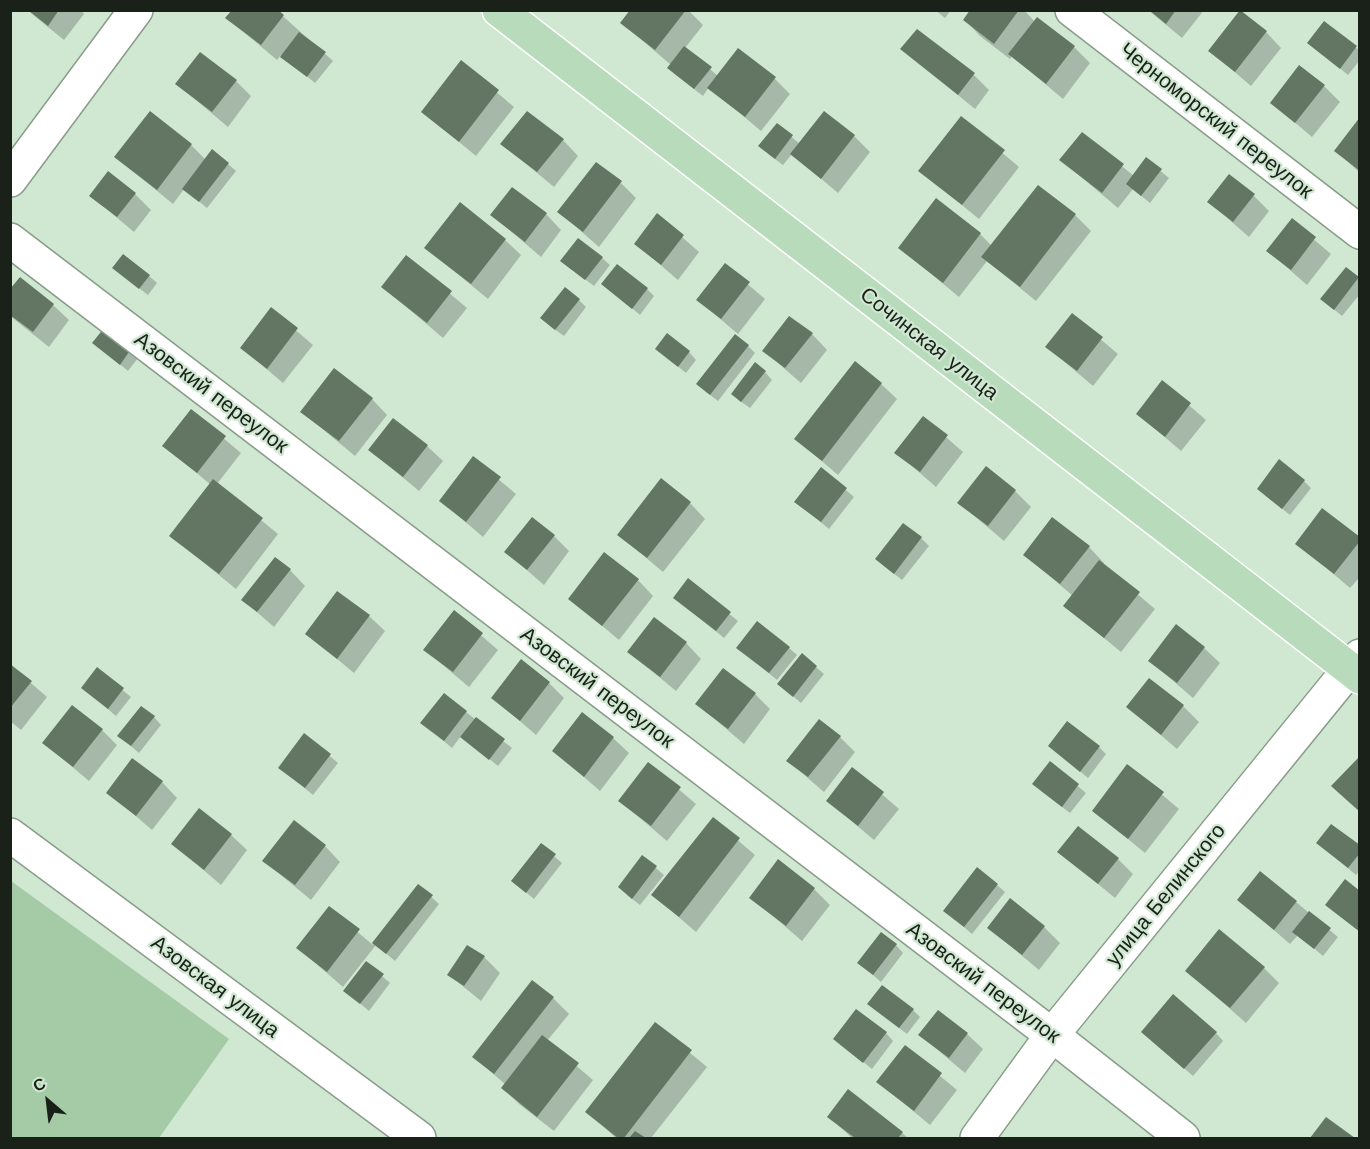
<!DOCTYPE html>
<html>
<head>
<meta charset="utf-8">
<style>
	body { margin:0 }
	#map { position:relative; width:1370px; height:1149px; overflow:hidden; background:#d0e7d2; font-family:"Work Sans",sans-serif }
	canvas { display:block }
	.frame { position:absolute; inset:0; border:12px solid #192119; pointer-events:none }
	.north { position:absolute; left:18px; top:1071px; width:60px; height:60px; -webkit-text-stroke:4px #d0e7d2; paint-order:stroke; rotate:332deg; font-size:16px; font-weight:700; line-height:24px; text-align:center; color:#192119 }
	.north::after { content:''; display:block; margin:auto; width:21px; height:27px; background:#192119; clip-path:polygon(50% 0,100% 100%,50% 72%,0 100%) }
</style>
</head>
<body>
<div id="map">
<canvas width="1370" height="1149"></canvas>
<div class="frame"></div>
<div class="north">С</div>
</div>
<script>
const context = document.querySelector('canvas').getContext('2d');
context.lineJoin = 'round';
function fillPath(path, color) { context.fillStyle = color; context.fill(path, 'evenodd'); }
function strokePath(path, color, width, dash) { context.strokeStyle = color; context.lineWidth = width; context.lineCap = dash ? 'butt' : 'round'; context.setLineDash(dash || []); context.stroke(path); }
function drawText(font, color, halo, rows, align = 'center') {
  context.font = font + ' "Work Sans",sans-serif'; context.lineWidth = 4.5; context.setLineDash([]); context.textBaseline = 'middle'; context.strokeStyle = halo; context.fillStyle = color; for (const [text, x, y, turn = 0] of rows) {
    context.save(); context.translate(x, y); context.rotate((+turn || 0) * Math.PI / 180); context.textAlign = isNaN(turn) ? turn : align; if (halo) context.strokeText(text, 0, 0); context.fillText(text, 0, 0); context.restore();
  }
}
const green = new Path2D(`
	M11 881 229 1039 159 1138H11Z`);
const shadow = new Path2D(`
	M27 10H81L84 14 64 40Z
	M276 10 333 61 315 83 281 55 277 60 227 18Z
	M632 10H688L703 25 685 48 718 76 775 79 790 94 761 131 709 87 703 96 676 75 669 68 671 65 622 23Z
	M935 10H951L945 18Z
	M972 10H1024L1035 22 1038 19 1074 47 1090 63 1063 99 1012 56 1010 59 980 36 965 20Z
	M1148 10H1204L1182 38Z
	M1324 23 1360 51V60L1348 75 1309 43Z
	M1266 32 1281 48 1251 86 1210 51Z
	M902 49 974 75 989 90 975 109Z
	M461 62 514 107 476 156 423 112Z
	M236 81 251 96 228 127 177 84Z
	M1324 86 1340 102 1312 137 1272 103Z
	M961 118 1019 167 979 219 920 171Z
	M1360 120V173L1336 151Z
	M777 125 800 144 854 136 870 152 838 193 792 154 783 165 768 154Z
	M1082 134 1134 176 1146 159 1169 178 1150 203 1133 189 1118 208 1061 160Z
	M563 140 578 156 554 187 502 144Z
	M191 145 206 160 228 164 236 171 207 208 184 189 173 204 116 157Z
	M621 183 636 198 599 247 559 212Z
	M135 194 151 210 134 232 91 196Z
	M1254 196 1269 211 1249 237 1209 202Z
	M546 214 561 230 541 257 492 215Z
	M657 215 699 252 678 280 636 244Z
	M1075 215 1091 231 1036 301 987 261 959 297 900 248 980 234 992 246Z
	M1292 221 1331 254 1307 285 1268 251Z
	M505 240 521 255 488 299 426 248Z
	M406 257 467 308 443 338 383 287Z
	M602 258 610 265 594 286 570 268Z
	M725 265 765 299 738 334 698 300Z
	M1346 269 1360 280V294L1342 316 1330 306Z
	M122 275 149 276 157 283 148 295Z
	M603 284 647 289 654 296 640 315Z
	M10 292 53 305 69 320 49 347 10 316Z
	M579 300 586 307 564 336 550 326Z
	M272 310 313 345 283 383 242 348Z
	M1072 315 1118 354 1093 386 1047 347Z
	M104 330 138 358 128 371 94 343Z
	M812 334 827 350 801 383 764 351Z
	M748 346 755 353 718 401 705 391Z
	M657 349 689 352 696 360 686 373Z
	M765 372 772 380 750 408 740 401Z
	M1162 382 1206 420 1181 451 1138 414Z
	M881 384 897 399 838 475 796 439Z
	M372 399 387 415 355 456 302 412Z
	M191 411 241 453 217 484 278 534 236 589 171 536 211 485 164 446Z
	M924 418 963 452 936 487 896 452Z
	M427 446 443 461 419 491 370 450Z
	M473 458 516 494 483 537 441 501Z
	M821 469 854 497 829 529 796 502Z
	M1304 481 1311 488 1290 515 1266 496Z
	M1015 491 1031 507 1004 541 959 503Z
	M690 503 705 519 663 572 619 535Z
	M554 536 569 551 544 585 506 552Z
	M921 538 929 546 902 580 884 566Z
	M1360 539V577L1350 588 1297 543Z
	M1089 547 1104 563 1103 565 1155 609 1121 652 1065 606 1073 596 1025 555Z
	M290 570 305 586 274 627 243 600Z
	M638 580 653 596 619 640 570 599Z
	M688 581 738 621 724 638 675 598Z
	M454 612 498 650 469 687 425 650Z
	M369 616 385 631 354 673 307 634Z
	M686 643 701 659 676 691 629 652Z
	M738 648H789L797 655 777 680Z
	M1204 648 1220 663 1193 698 1150 661Z
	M10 665 47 697 21 730 10 721Z
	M816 667 824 674 801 703 779 684Z
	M97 669 131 697 116 716 83 688Z
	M549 683 564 698 536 735 493 698Z
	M755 694 770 709 744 744 697 704Z
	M1183 706 1199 722 1177 749 1128 707Z
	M466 712 512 748 498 766 461 736 452 748 422 723Z
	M154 717 161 725 139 753 119 736Z
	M102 730 117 745 89 781 44 743Z
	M305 735 338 763 313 795 280 768Z
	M840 737 855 752 824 792 788 761Z
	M613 738 629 753 600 791 554 751Z
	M1050 746 1099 747 1106 754 1088 778Z
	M1050 763 1086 793 1070 813 1041 791Z
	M649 764 696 804 667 841 620 801Z
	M1128 766 1179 809 1145 853 1094 811Z
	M853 769 899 809 874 840 828 801Z
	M162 782 177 798 152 830 108 792Z
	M713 819 755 855 696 932 653 895Z
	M231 835 247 850 221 885 173 844Z
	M1318 843 1360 847V870L1356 875Z
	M541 845 562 863 534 899 521 888Z
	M325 846 340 862 311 900 264 861Z
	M1059 852 1118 859 1133 874 1115 898Z
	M643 857 664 875 640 905 627 895Z
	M997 885 1005 892 972 934 945 911Z
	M419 886 439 904 395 961 376 945 343 987 298 948 329 908 373 945Z
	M814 889 830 905 802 941 751 897Z
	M1239 900 1296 902 1338 937 1323 956 1298 935 1290 944Z
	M1044 927 1060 943 1039 970 989 928Z
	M896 945 903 953 881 982 859 963Z
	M484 957 500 973 481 1001 449 975Z
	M367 963 390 983 369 1011 345 991Z
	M1264 968 1279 983 1246 1023 1187 971Z
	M553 998 569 1014 547 1041 593 1080 554 1131 519 1104 503 1088 506 1085 474 1057Z
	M913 1010 920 1017 907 1034 877 1011Z
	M655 1024 707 1067 651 1138H616L587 1112Z
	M886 1033 893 1041 872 1069 835 1039Z
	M1216 1033 1223 1041 1193 1076 1150 1039Z
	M967 1034 983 1049 965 1073 920 1035Z
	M905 1047 957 1090 930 1125 878 1082Z
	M829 1117 902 1133 908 1138H852Z
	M1327 1119 1353 1138H1312Z`);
const building = new Path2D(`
	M28 10H59L48 26Z
	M232 10H278L284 15 261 45 225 18Z
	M630 10H686L655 50 620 23Z
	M970 10H1019L994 44 963 20Z
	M1149 10H1176L1166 24Z
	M1240 10 1267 31 1235 72 1208 51Z
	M1037 17 1075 46 1046 84 1008 54Z
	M1324 21 1357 46 1340 69 1307 43Z
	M917 29 975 73 958 95 900 49Z
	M299 32 326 52 307 77 280 57Z
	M684 46 712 67 694 89 667 68Z
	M738 48 776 77 745 117 707 88Z
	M200 52 237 80 212 112 175 84Z
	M461 60 499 90 459 142 421 112Z
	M1299 65 1325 85 1295 123 1270 103Z
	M150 111 192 144 157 190 114 157Z
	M527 111 564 139 537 172 500 144Z
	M824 111 855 135 821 179 790 154Z
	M961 116 1005 150 962 205 918 171Z
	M1360 117V171L1334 151Z
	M777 123 793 135 775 159 758 146Z
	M1082 132 1124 164 1102 193 1059 160Z
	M212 149 229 163 199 202 182 189Z
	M1146 157 1162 169 1141 196 1126 184Z
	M596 162 622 181 583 232 557 212Z
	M108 171 136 193 117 217 89 196Z
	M1229 174 1255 194 1233 222 1207 202Z
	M1038 185 1076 214 1020 287 981 257Z
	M512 187 547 213 525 242 490 215Z
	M936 198 981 233 943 283 898 248Z
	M460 202 506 239 471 284 424 248Z
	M657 213 684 235 661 265 634 244Z
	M1292 218 1316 237 1291 270 1266 251Z
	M578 238 603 257 585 280 560 261Z
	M123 254 150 275 139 289 112 268Z
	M406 255 452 291 427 323 381 287Z
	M725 263 750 282 721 319 696 300Z
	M617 264 648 288 632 309 601 284Z
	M1346 267 1359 277 1334 310 1320 299Z
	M20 277 54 304 33 332 10 315V289Z
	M565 287 580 299 555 330 540 318Z
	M271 307 298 328 267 369 240 348Z
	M1072 313 1103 337 1077 371 1045 347Z
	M789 316 813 333 785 368 762 351Z
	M104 328 131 349 120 365 92 343Z
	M667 333 690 351 678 367 655 349Z
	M735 334 749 345 710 395 696 384Z
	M855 361 882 383 822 461 794 439Z
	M755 362 766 371 741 402 731 394Z
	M334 368 373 398 339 441 300 412Z
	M1162 380 1191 403 1165 437 1136 414Z
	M191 409 226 436 197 473 162 446Z
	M923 416 948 435 920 472 894 453Z
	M393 418 428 445 403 477 368 450Z
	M473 456 501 477 466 522 439 501Z
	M1279 459 1305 480 1282 509 1257 489Z
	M986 466 1016 490 988 526 957 503Z
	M821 467 847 488 821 522 794 502Z
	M661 478 691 502 647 558 617 535Z
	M213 479 263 518 219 574 169 536Z
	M1322 508 1360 537V541L1334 574 1295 544Z
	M532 517 555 535 527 570 504 552Z
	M1052 517 1090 546 1060 584 1023 555Z
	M903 523 922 537 894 574 875 559Z
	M604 552 639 579 602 626 568 599Z
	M275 557 291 569 257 612 241 600Z
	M1099 560 1140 592 1104 638 1063 606Z
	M688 578 731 612 716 631 673 598Z
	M337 591 370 615 337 659 305 634Z
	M454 610 483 633 453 672 423 650Z
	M654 617 687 642 660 677 627 652Z
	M757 621 790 647 769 673 736 648Z
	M1176 624 1205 647 1177 683 1148 661Z
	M802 653 817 666 793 697 777 684Z
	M521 659 550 682 520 721 491 698Z
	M10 664 32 681 10 708Z
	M97 667 124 688 108 709 81 688Z
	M723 668 756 693 728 729 695 704Z
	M1149 678 1184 705 1161 735 1126 707Z
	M444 693 467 711 444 741 420 723Z
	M72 705 103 729 73 767 42 743Z
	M141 706 155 716 131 746 117 736Z
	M582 712 614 737 584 777 552 751Z
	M476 717 505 739 489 760 460 737Z
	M819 719 841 736 808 777 786 761Z
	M1067 721 1100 746 1080 772 1048 746Z
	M304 733 331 754 305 788 278 768Z
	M1360 756V812L1331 786Z
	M132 758 163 781 136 816 106 793Z
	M1050 761 1079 784 1062 807 1032 784Z
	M648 762 681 787 651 826 618 801Z
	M1127 764 1164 792 1128 839 1092 811Z
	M852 767 884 792 858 826 826 801Z
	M199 808 232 834 204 870 171 844Z
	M713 817 740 838 679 917 651 895Z
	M294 820 326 845 295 885 262 861Z
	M1331 824 1360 845V853L1348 868 1316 843Z
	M1078 826 1119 858 1098 884 1057 852Z
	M541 843 556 854 526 893 511 881Z
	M642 855 657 866 632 899 618 887Z
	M778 859 815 888 786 926 749 898Z
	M977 867 998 884 964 927 943 911Z
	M1260 871 1297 901 1274 930 1237 900Z
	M1345 879 1360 891V932L1325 905Z
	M418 884 433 895 386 954 372 943Z
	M1010 898 1045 926 1022 955 987 928Z
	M329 906 360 929 327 972 296 948Z
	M1309 911 1331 928 1314 949 1292 932Z
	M1219 929 1265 967 1230 1008 1185 971Z
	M881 932 897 944 873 975 857 963Z
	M467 945 485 956 464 986 447 975Z
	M366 961 384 974 360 1004 343 991Z
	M532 980 554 997 494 1074 472 1057Z
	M882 985 914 1009 899 1028 867 1004Z
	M1173 994 1217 1032 1184 1069 1141 1032Z
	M856 1009 887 1032 863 1063 833 1039Z
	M938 1010 968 1033 949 1058 918 1035Z
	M655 1022 692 1050 624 1138H618L585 1112Z
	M542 1035 579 1063 537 1117 501 1088Z
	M905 1045 942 1073 914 1111 876 1082Z
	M848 1089 903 1132 898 1138H855L827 1117Z
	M1326 1117 1355 1138H1310Z
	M635 1131 646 1138H629Z`);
const minor = new Path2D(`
	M1072 10 1360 232
	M10 180 136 10
	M10 240 1052 1035 1183 1138
	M10 835 419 1138
	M977 1138 1052 1035 1360 656`);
const major = new Path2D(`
	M499 10 1360 677`);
const streetNames = [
	["Черноморский переулок",1216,121,38],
	["Сочинская улица",929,344,38],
	["Азовский переулок",211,393,37],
	["Азовский переулок",597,688,37],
	["улица Белинского",1166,895,-51],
	["Азовский переулок",983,983,37],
	["Азовская улица",215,987,37]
];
fillPath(green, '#a4cba6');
fillPath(shadow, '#0003');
fillPath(building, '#627663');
strokePath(minor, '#889d89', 36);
strokePath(major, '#fff', 36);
strokePath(minor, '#fff', 33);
strokePath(major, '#b8dbbb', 33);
drawText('21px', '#192119', '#d0e7d2', streetNames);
</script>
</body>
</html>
